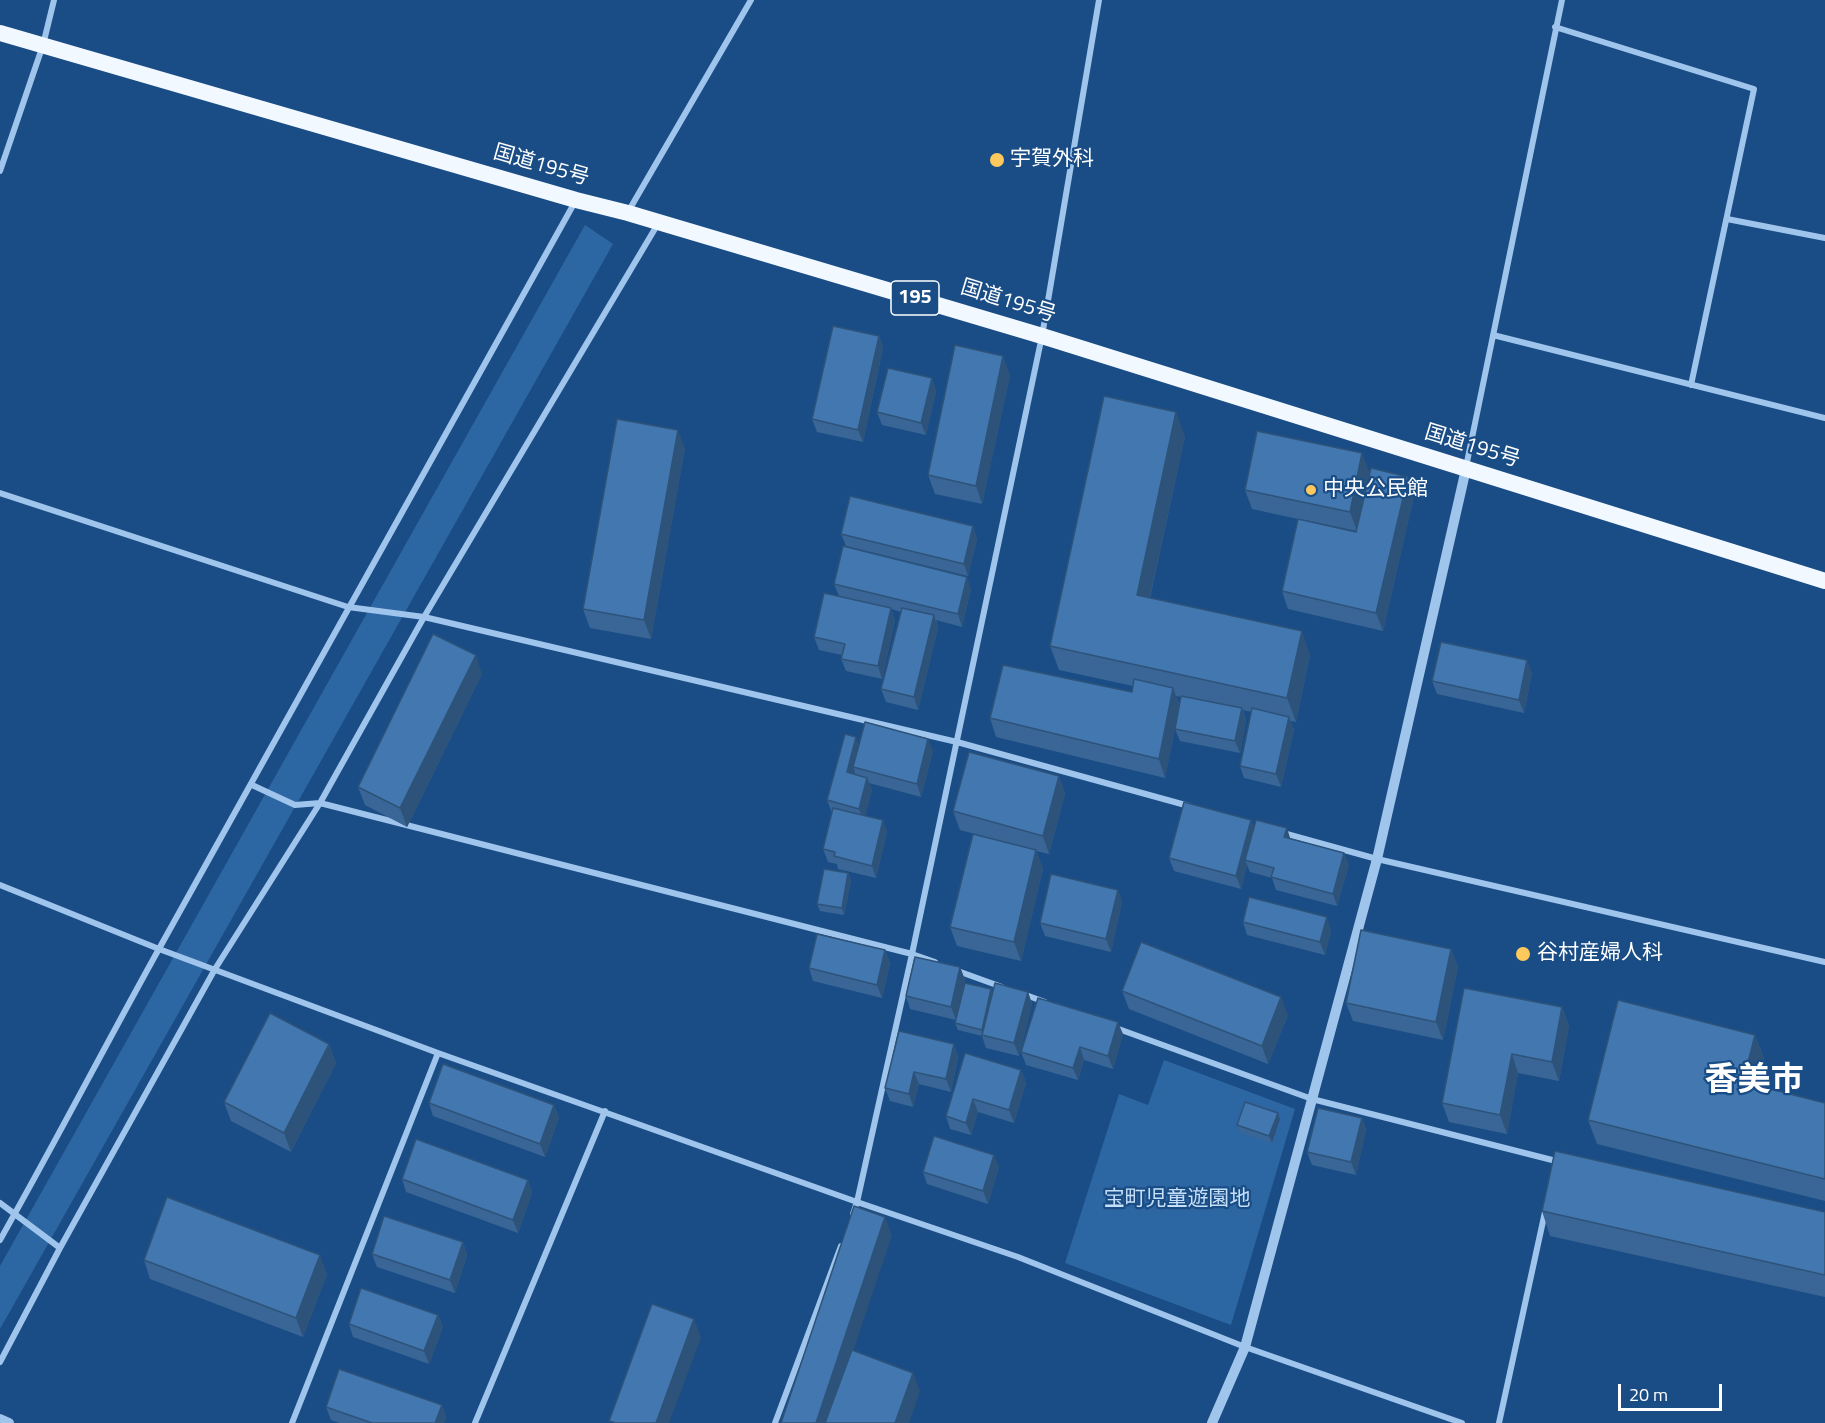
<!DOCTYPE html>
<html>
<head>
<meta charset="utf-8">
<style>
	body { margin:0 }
	#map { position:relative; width:1825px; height:1423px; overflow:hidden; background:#1a4d85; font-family:"Titillium Web",sans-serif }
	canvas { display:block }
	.scale { position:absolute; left:1618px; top:1384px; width:104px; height:27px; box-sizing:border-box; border:3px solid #fff; border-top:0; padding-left:8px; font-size:18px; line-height:21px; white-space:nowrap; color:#fff; -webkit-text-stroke:4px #1a4d85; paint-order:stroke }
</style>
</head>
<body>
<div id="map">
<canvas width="1825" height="1423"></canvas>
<div class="scale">20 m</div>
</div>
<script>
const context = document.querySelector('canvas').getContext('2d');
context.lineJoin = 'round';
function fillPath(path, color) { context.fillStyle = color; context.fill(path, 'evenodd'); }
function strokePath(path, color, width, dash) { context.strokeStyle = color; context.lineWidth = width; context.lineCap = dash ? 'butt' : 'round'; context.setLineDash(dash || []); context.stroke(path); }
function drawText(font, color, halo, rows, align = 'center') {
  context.font = font + ' "Titillium Web","Noto Sans JP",sans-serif'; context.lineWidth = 4.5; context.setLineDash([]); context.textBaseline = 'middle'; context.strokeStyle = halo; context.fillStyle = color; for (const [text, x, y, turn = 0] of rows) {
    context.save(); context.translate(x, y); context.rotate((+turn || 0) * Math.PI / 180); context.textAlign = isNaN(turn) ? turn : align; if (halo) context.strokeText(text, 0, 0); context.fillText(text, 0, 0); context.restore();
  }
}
const green = new Path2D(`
	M585 225 613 244 0 1329V1266Z
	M1164 1060 1295 1109 1231 1325 1065 1263 1119 1094 1148 1105Z`);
const minor = new Path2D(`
	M1555 27 1754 89 1691 385
	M0 171 43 45 54 0
	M628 212 751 0
	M1727 219 1825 238
	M1493 335 1825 418
	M1466 467 1562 0
	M0 493 348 607 424 617 957 742 1189 806
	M252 785 295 805 320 803 912 954 935 962
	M1283 833 1377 859 1825 962
	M0 885 159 949 438 1053 857 1202 1018 1257 1245 1347 1462 1423
	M955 970 1002 987
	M1023 994 1045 1002
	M1113 1027 1312 1099 1560 1162
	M0 1203 60 1248
	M853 1214 857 1202 912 954 1042 336 1099 0
	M0 1240C55 1143 106 1044 160 947 299 698 437 449 576 200
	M0 1362 60 1248 215 969 320 803 424 617 659 222
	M292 1423 438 1053
	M475 1423 605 1111
	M775 1423 841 1246
	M1499 1423 1545 1212`);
const tertiary = new Path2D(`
	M0 1419 9 1423
	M1212 1423 1245 1347 1377 859 1466 469`);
const trunk = new Path2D(`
	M0 33 576 200 628 213 1042 336 1825 581`);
const wall = new Path2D(`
	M879 336 883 348 863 442 817 432 812 419Z
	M1010 375 982 504 935 494 928 475Z
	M932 378 936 391 926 435 882 425 877 412Z
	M1185 436 1150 598 1310 655 1296 722 1290 721 1294 730 1281 787 1244 778 1240 766 1252 712 1243 710 1246 720 1240 753 1180 741 1175 729 1165 778 996 737 990 718 1132 692 1133 686 1059 670 1050 646ZM1176 696 1181 697 1180 706Z
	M685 448 651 639 590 628 583 609Z
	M1369 471 1359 520 1414 496 1383 631 1288 609 1282 591 1298 519 1252 509 1245 490ZM1300 519 1357 531 1356 532Z
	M973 526 977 539 968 576 846 546 841 534Z
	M834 584 971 589 962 627 936 620 938 628 918 710 886 702 881 689 901 612 891 609 895 621 882 679 846 671 841 659 842 655 819 650 814 637 839 596Z
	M1532 673 1524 713 1437 694 1432 681Z
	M482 674 407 827 365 805 358 787Z
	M859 745 933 751 921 797 869 783 872 790 865 816 887 832 876 878 838 869 837 864 828 862 823 849 832 813 827 800Z
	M1059 776 1065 794 1049 854 1036 851 1043 869 1021 961 957 946 950 927 1008 843 960 830 953 811Z
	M1251 820 1254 828 1291 839 1349 865 1337 906 1276 890 1272 878 1250 872 1247 865 1241 889 1174 871 1169 858Z
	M848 873 851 880 844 915 820 911 817 904Z
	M1118 890 1122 902 1111 952 1045 936 1040 923Z
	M1243 922 1331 930 1325 955 1247 935Z
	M1451 949 1458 967 1443 1040 1353 1021 1346 1003Z
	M885 950 890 963 882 998 813 981 809 968Z
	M960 967 965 980 956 1020 910 1009 906 996Z
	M991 989 993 993 1028 992 1032 1004 1019 1056 986 1048 982 1036 958 1030 955 1023Z
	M1122 991 1288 1015 1268 1064 1129 1009Z
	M1562 1007 1569 1026 1559 1081 1518 1073 1507 1134 1449 1122 1442 1103Z
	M1123 1034 1113 1069 1084 1060 1078 1080 1026 1065 1021 1052Z
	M1755 1035 1764 1059 1757 1085 1825 1103V1201L1597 1144 1588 1120Z
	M329 1044 336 1063 291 1152 231 1121 224 1102Z
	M954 1044 958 1057 951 1092 919 1084 913 1107 890 1101 885 1088Z
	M1021 1070 1026 1083 1014 1123 978 1112 971 1135 950 1129 946 1116Z
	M429 1103 554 1105 559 1118 545 1157 433 1116Z
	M1362 1118 1366 1130 1356 1175 1312 1165 1307 1152Z
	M1280 1119 1272 1143 1240 1132 1237 1125Z
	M999 1167 988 1204 927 1184 923 1172Z
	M402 1179 528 1180 532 1193 518 1233 406 1192Z
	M1542 1211 1825 1212V1297L1550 1236Z
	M463 1242 467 1255 455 1293 377 1267 372 1254Z
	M144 1260 327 1274 303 1337 150 1279Z
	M438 1315 443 1327 429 1364 353 1337 349 1324Z
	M442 1405 446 1417 444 1423H340L331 1420 326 1407Z`);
const shadedWall = new Path2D(`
	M879 336 883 348 863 442 858 430Z
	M1003 356 1010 375 982 504 976 486Z
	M932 378 936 391 926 435 921 423Z
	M1176 412 1185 436 1145 619 1137 595Z
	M678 430 685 448 651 639 644 620Z
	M1362 453 1369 471 1357 531 1350 512Z
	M1408 477 1414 496 1383 631 1376 613Z
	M973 526 977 539 968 576 964 564Z
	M967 577 971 589 962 627 958 614Z
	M891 608 895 621 882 679 878 666Z
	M934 615 938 628 918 710 914 697Z
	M1302 631 1310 655 1296 722 1287 698Z
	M476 655 482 674 407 827 400 808Z
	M1527 660 1532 673 1524 713 1519 700Z
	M1173 688 1180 707 1165 778 1159 759Z
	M1242 708 1246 720 1240 753 1235 741Z
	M1289 717 1294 730 1281 787 1276 774Z
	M856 737 860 750 853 767 855 771 851 785 847 772Z
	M928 739 933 751 921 797 917 784Z
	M1059 776 1065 794 1049 854 1043 836Z
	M867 778 872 790 864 822 859 809Z
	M883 820 887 832 876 878 872 866Z
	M1251 820 1255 833 1245 860 1247 865 1241 889 1236 876Z
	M1287 828 1291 841 1284 837Z
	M1036 850 1043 869 1021 961 1014 942Z
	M1344 853 1349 865 1337 906 1333 894Z
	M848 873 851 880 844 915 842 908Z
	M1118 890 1122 902 1111 952 1106 939Z
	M1327 917 1331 930 1325 955 1320 942Z
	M1451 949 1458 967 1443 1040 1436 1022Z
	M885 950 890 963 882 998 877 985Z
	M960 967 965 980 956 1020 951 1007Z
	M991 989 994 995 984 1036 982 1030Z
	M1028 992 1032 1004 1019 1056 1014 1043Z
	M1281 997 1288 1015 1268 1064 1262 1046Z
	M1562 1007 1569 1026 1559 1081 1552 1062Z
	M1118 1022 1123 1034 1113 1069 1108 1056Z
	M1755 1035 1764 1059 1752 1106 1743 1082Z
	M329 1044 336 1063 291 1152 284 1133Z
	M954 1044 958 1057 951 1092 946 1079Z
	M1080 1047 1084 1060 1078 1080 1073 1068Z
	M1512 1054 1518 1073 1507 1134 1500 1115Z
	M1021 1070 1026 1083 1014 1123 1009 1110Z
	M914 1072 919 1084 913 1107 909 1094Z
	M973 1099 978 1112 971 1135 966 1123Z
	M554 1105 559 1118 545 1157 540 1144Z
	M1278 1113 1280 1119 1272 1143 1269 1136Z
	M1362 1118 1366 1130 1356 1175 1351 1162Z
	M994 1155 999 1167 988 1204 983 1191Z
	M528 1180 532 1193 518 1233 513 1220Z
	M885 1217 892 1235 829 1423H816Z
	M463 1242 467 1255 455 1293 450 1280Z
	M320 1255 327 1274 303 1337 296 1318Z
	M438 1315 443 1327 429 1364 424 1351Z
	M694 1319 701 1338 669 1423H656Z
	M913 1373 920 1391 909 1423H895Z
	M442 1405 446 1417 444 1423H435Z`);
const building = new Path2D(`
	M833 326 879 336 858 430 812 419Z
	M955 345 1003 356 976 486 928 475Z
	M888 368 932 378 921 423 877 412Z
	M1104 396 1176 412 1137 595 1302 631 1287 698 1050 646Z
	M617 419 678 430 644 620 583 609Z
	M1257 431 1362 453 1350 512 1245 490Z
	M1371 468 1408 477 1376 613 1282 591 1298 519 1356 532Z
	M850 496 973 526 964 564 841 534Z
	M843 546 967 577 958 614 834 584Z
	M824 593 891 608 878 666 841 659 845 644 814 637Z
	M902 608 934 615 914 697 881 689Z
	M433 634 476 655 400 808 358 787Z
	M1441 642 1527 660 1519 700 1432 681Z
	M1003 665 1132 692 1134 679 1173 688 1159 759 990 718Z
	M1181 696 1242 708 1235 741 1175 729Z
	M1252 708 1289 717 1276 774 1240 766Z
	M865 722 928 739 917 784 853 767Z
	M845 734 856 737 847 772 867 778 859 809 827 800Z
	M969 752 1059 776 1043 836 953 811Z
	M1184 802 1251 820 1236 876 1169 858Z
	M833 808 883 820 872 866 834 856 835 852 823 849Z
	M1256 820 1287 828 1284 837 1344 853 1333 894 1271 877 1274 868 1245 860Z
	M973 834 1036 850 1014 942 950 927Z
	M824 869 848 873 842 908 817 904Z
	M1051 874 1118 890 1106 939 1040 923Z
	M1249 897 1327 917 1320 942 1243 922Z
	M1361 930 1451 949 1436 1022 1346 1003Z
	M817 934 885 950 877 985 809 968Z
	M1141 942 1281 997 1262 1046 1122 991Z
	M915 957 960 967 951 1007 906 996Z
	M965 983 991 989 982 1030 955 1023Z
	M995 983 1028 992 1014 1043 982 1035Z
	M1464 988 1562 1007 1552 1062 1512 1054 1500 1115 1442 1103Z
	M1038 998 1118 1022 1108 1056 1080 1047 1073 1068 1021 1052Z
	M1618 1000 1755 1035 1743 1082 1825 1103V1179L1588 1120Z
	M270 1013 329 1044 284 1133 224 1102Z
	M899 1031 954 1044 946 1079 914 1072 909 1094 885 1088Z
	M965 1053 1021 1070 1009 1110 973 1099 966 1123 946 1116Z
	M443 1064 554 1105 540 1144 429 1103Z
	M1245 1102 1278 1113 1269 1136 1237 1125Z
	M1318 1108 1362 1118 1351 1162 1307 1152Z
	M934 1136 994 1155 983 1191 923 1172Z
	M416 1139 528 1180 513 1220 402 1179Z
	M1555 1151 1825 1212V1275L1542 1211Z
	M167 1197 320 1255 296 1318 144 1260Z
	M854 1206 885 1217 816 1423H781Z
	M384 1216 463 1242 450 1280 372 1254Z
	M361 1288 438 1315 424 1351 349 1324Z
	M652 1304 694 1319 656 1423H616L609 1421Z
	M852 1350 913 1373 895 1423H825Z
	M339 1369 442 1405 435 1423H372L326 1407Z`);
const markers = [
	[997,160,8,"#fec95c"],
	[1311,490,6,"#fec95c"],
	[1523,954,8,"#fec95c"]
];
const shields = [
	[915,298,48]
];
const shieldNames = [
	["195",915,298]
];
const poiNames = [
	["宇賀外科",1010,160],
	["中央公民館",1323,490],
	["谷村産婦人科",1537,954]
];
const streetNames = [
	["国道195号",541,166,16],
	["国道195号",1008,302,17],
	["国道195号",1472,447,17]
];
const parkNames = [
	["宝町児童遊園地",1177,1200]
];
const townNames = [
	["香美市",1754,1082]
];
fillPath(green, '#2d67a3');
strokePath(minor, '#a0c5ec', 6);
strokePath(tertiary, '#a0c5ec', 10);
strokePath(trunk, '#f2f8ff', 16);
fillPath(wall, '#396696');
fillPath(shadedWall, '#2e537a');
fillPath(building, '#4277af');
strokePath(building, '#2e537a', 1.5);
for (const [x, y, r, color] of markers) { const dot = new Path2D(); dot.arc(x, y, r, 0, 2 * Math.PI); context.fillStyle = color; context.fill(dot); strokePath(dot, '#1a4d85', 2); }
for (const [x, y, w] of shields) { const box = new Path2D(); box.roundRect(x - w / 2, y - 17, w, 34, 4.5); context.fillStyle = '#1a4d85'; context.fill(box); strokePath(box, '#fff', 1.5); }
drawText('bold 20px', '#fff', null, shieldNames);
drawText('21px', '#fff', '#1a4d85', poiNames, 'left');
drawText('21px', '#fff', '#1a4d85', streetNames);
drawText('21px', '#c5dff9', '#1a4d85', parkNames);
drawText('bold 33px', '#fff', '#1a4d85', townNames);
</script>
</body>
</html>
